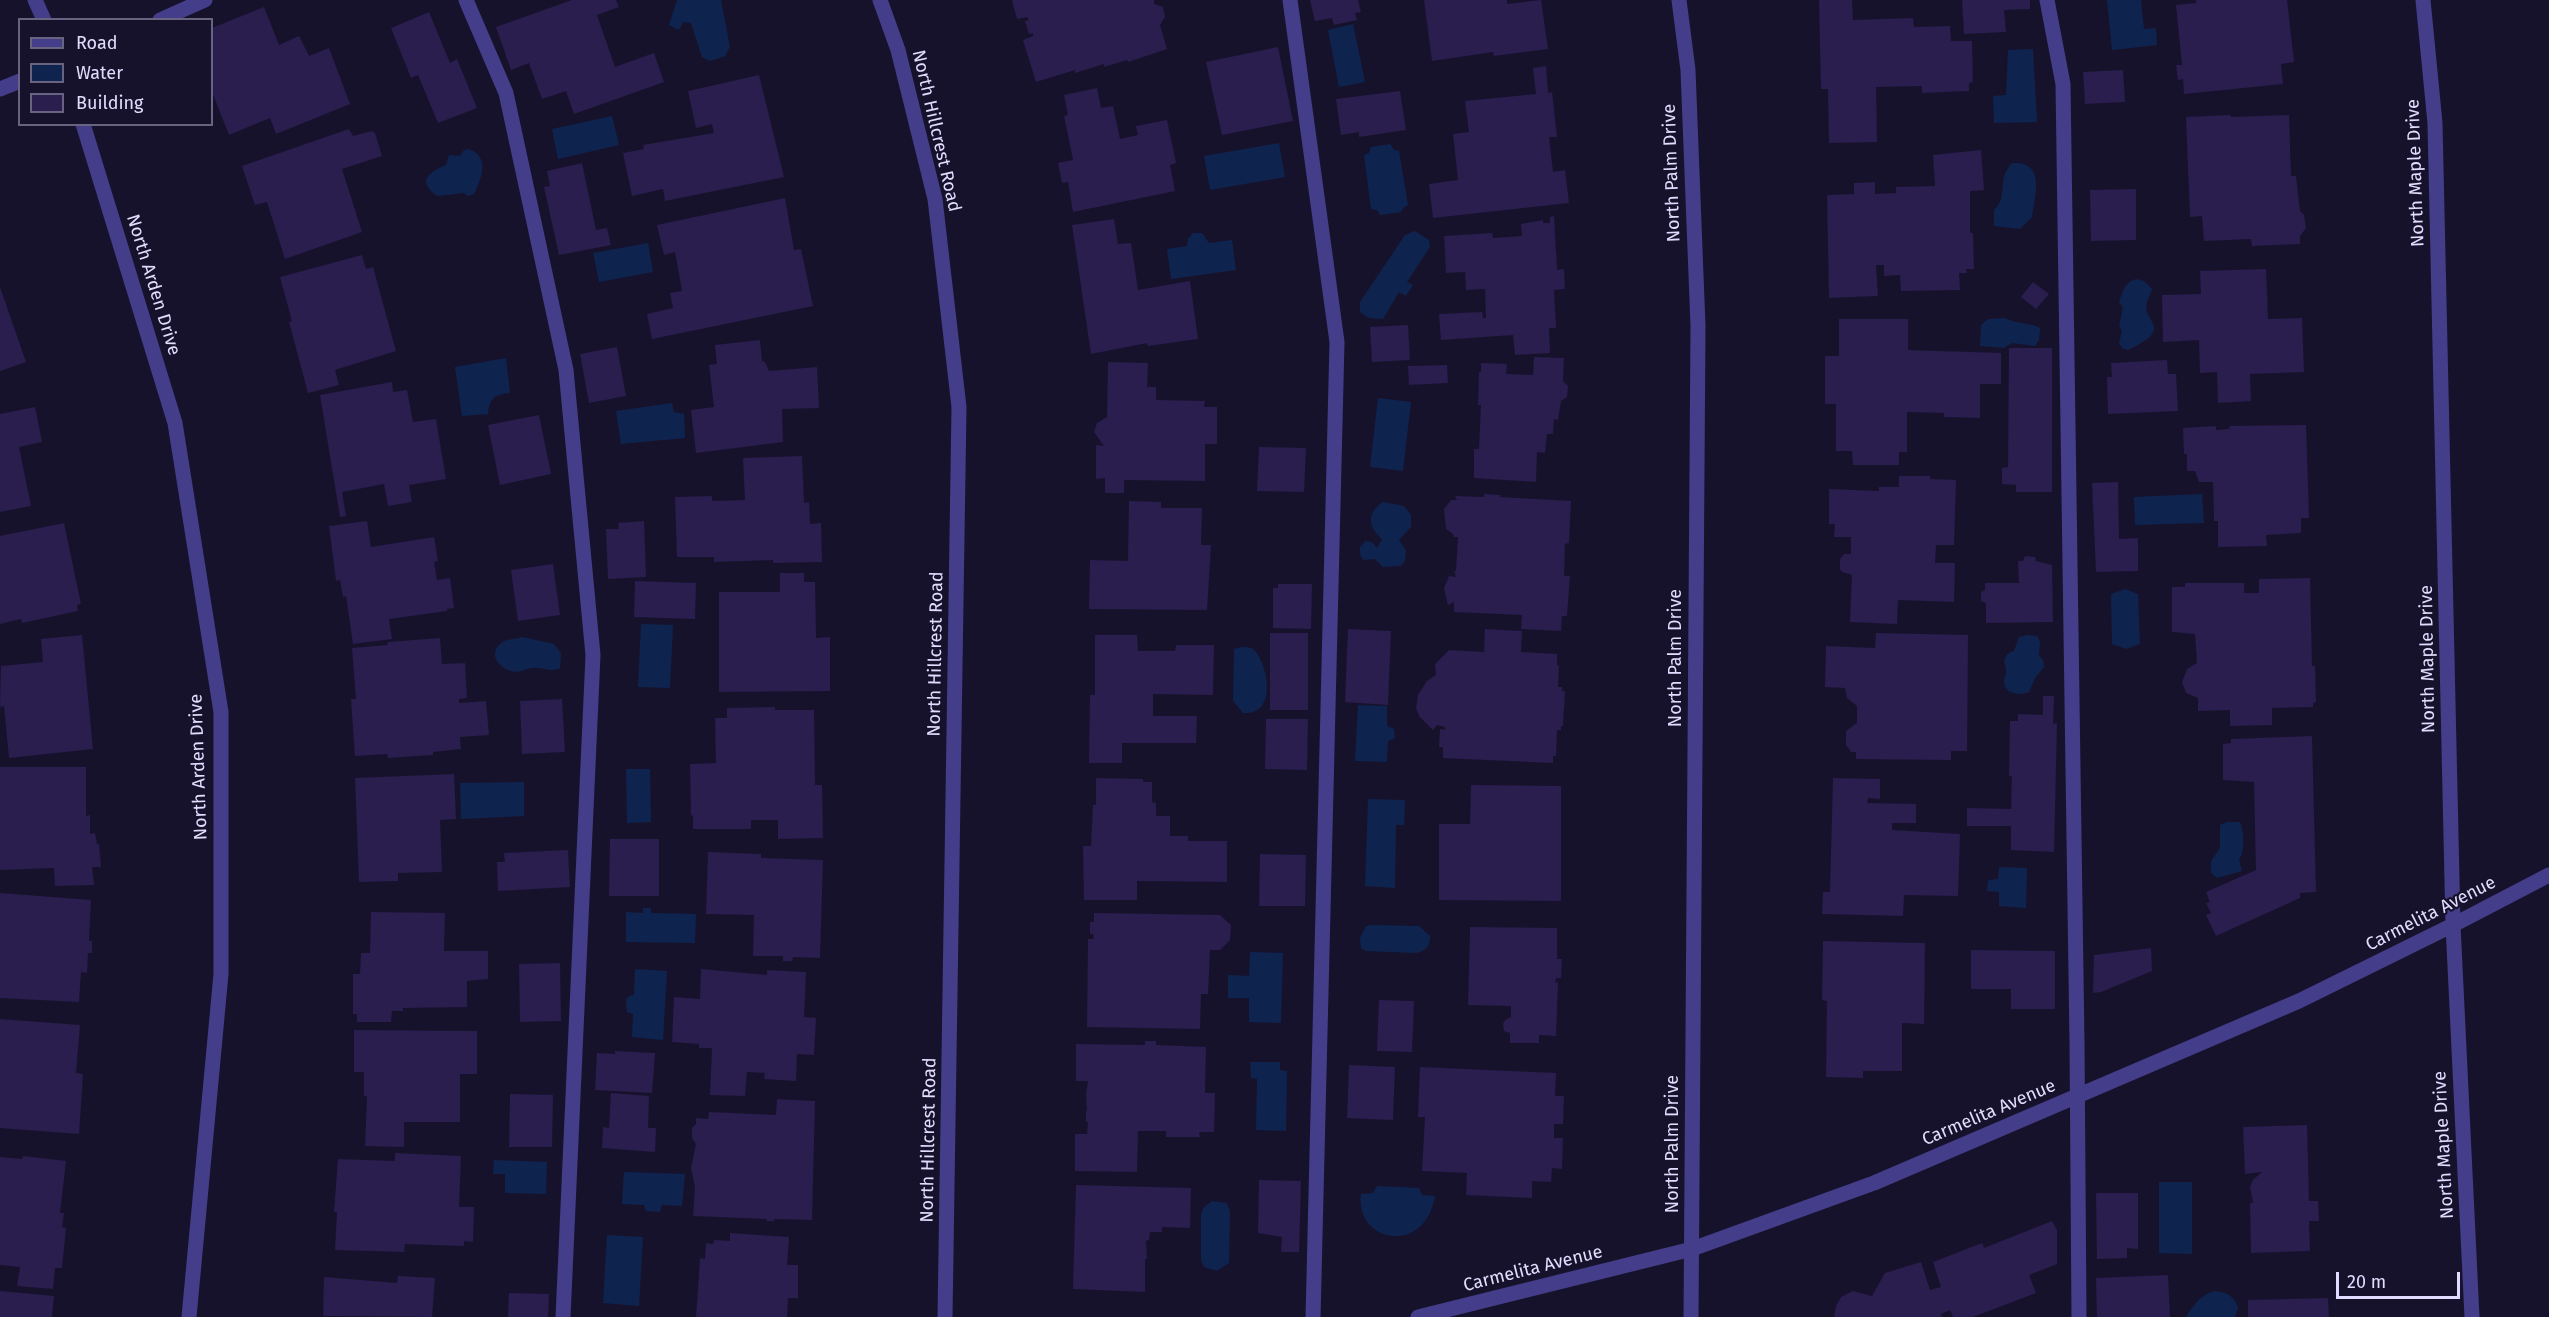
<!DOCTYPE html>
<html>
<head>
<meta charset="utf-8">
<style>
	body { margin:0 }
	#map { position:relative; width:2549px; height:1317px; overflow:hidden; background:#17122c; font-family:"Fira Sans",sans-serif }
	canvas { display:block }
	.legend { position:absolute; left:18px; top:18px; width:195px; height:108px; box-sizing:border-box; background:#17122c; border:2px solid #686380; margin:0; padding:8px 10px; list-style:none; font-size:18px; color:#e2ddfe }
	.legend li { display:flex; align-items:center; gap:12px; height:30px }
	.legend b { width:30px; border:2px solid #686380 }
	.scale { position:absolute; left:2336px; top:1272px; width:124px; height:27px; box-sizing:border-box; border:3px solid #e2ddfe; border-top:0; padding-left:8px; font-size:18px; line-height:21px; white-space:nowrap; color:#e2ddfe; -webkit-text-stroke:4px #17122c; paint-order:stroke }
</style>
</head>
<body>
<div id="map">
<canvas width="2549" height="1317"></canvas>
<ul class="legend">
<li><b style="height:8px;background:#443e8a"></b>Road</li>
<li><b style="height:16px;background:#0e244f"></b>Water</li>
<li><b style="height:16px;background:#291e4d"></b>Building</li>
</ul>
<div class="scale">20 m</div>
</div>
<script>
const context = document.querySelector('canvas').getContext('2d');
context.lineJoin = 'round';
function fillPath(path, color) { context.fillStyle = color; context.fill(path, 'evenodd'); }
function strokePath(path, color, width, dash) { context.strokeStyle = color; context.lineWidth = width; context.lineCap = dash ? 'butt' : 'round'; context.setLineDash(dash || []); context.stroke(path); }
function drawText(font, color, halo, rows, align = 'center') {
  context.font = font + ' "Fira Sans",sans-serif'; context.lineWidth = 4.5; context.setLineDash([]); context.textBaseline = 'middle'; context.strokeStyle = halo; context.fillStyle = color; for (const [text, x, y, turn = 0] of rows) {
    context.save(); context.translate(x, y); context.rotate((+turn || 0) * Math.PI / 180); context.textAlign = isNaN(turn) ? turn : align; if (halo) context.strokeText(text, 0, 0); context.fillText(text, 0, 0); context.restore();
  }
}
const water = new Path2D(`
	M677 0H721L730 47 725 56 710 61 702 57 691 23 683 22 679 30 669 25Z
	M2107 0H2141L2144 29 2156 28 2157 45 2112 50Z
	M1353 24 1365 82 1339 87 1328 30Z
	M2033 49 2037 122 1994 123 1993 96 2006 95 2008 50Z
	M612 116 619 145 558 159 552 129Z
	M1279 143 1285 177 1210 190 1204 156Z
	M1390 144 1394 150 1399 151 1408 205 1403 208 1401 212 1380 215 1377 210 1371 209 1364 155 1369 153 1371 147Z
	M469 149C490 157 482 178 474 194L468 196 464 193 437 196C415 180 431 172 446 165L449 155 460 156 463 151Z
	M2012 163C2046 161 2035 195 2032 217L2020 229 1994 226V210C2009 196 1996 180 2012 163Z
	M1415 231 1429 240 1430 247 1407 282 1413 285 1406 296 1399 292 1383 319 1369 318 1360 312V302L1405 235Z
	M1193 233H1202L1209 243 1232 240 1236 270 1171 279 1167 249 1187 246 1188 239Z
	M648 243 653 272 599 282 593 253Z
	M2136 279 2144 281 2152 289C2151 294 2148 297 2147 302 2141 323 2177 327 2128 350L2122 348 2119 343 2122 331 2119 326 2123 308 2119 302C2123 291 2125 282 2136 279Z
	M2005 318C2016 324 2033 323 2040 328L2039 340 2035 346 2012 343 2004 348 1980 346 1981 325 1988 319Z
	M506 358 510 393C496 394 489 398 488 414L462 416 455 367Z
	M1378 398 1411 402 1403 471 1370 467Z
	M672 403 674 412 684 414 685 438 621 444 616 411Z
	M2202 494 2204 523 2135 525 2134 497Z
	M1383 502 1404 506 1411 515V527L1399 540 1406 550 1405 561 1400 566 1383 567 1375 559 1363 560 1360 554V547L1365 541 1372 542 1377 548 1382 539C1368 527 1366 513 1383 502Z
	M2125 589 2138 594 2140 644 2126 649 2112 644 2111 594Z
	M641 624 673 625 670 688 638 687Z
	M2028 635 2037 636 2040 642 2039 656 2043 660 2044 667 2035 678 2029 692C2019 696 2003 694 2004 680 2005 675 2007 674 2006 670 2006 667 2004 664 2004 661L2007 654 2014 651 2019 637Z
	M522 637 554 644 561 653 560 668C550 672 547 669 538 668 528 666 521 674 511 671 495 666 488 651 504 641 509 639 517 639 522 637Z
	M1241 647C1244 647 1248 647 1251 648 1266 655 1281 716 1243 713L1233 701 1234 649Z
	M1358 705 1387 706V726L1394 729 1395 738 1388 741 1387 762 1355 761Z
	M626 769H650L651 822 627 823Z
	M524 782V816L461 819 460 783Z
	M1368 799 1405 800 1404 825H1396L1395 888 1365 886Z
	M2227 822H2240C2244 832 2245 851 2239 860L2242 871 2217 878 2211 873V861L2220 848V825Z
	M1999 867 2027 868 2026 908 1999 906V892L1987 891 1988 880 1998 879Z
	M643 908H651V913L696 914 695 943 626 942V912L643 913Z
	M1372 925 1419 926 1430 936C1430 946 1427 950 1417 953L1366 951 1361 948 1360 938 1366 926Z
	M1250 952 1283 953 1281 1023 1249 1022V998H1228V975L1249 976Z
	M635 969 667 971 663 1040 632 1037 633 1014 627 1012 626 1000 629 996 634 995Z
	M1250 1062H1280V1070L1287 1071 1286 1131 1256 1130 1257 1079 1251 1078Z
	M494 1160 547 1162 546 1194 505 1193V1174H493Z
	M624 1172 685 1174 682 1206 662 1205 660 1212 646 1211 644 1205 622 1204Z
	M2159 1182H2192V1254L2159 1253Z
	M1377 1186 1419 1188 1422 1195 1435 1196C1425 1257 1354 1242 1361 1194L1373 1193Z
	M1212 1201 1227 1203 1230 1211 1229 1263 1217 1271 1204 1267 1201 1260V1215L1203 1208Z
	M607 1235 643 1237 639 1306 603 1303Z
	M2214 1291C2226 1292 2234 1295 2238 1308L2235 1317H2186C2194 1304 2200 1296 2214 1291Z`);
const building = new Path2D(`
	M572 0H616L619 7 597 15 615 67 654 53 664 82 574 114 566 91 542 99 529 63 511 70 496 27Z
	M1012 0H1154V4L1163 7 1165 17 1160 25 1167 49 1128 62 1127 60 1104 67V64L1075 73V70L1036 82 1023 40 1033 36V33L1029 34 1025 21 1029 20 1027 17 1017 19Z
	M1310 0H1358L1361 12 1355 13 1357 20 1334 25 1332 18 1315 21Z
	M1424 0H1507V4L1541 0 1548 49 1494 56 1493 52 1432 61Z
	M1819 0H1852L1853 20 1913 18 1914 27 1950 26 1951 41H1972L1973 82 1969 83V91L1922 93V86L1876 87 1877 142 1829 143 1828 89H1821Z
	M1962 0H2030V9L2004 10 2006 32 1964 34Z
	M2196 0H2287L2294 62 2281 64 2283 84 2184 94 2183 79 2178 80 2176 65H2182L2176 5 2196 3Z
	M264 7 279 45 299 36 309 56 329 48 350 104 276 134 270 118 229 135 212 92V28Z
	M429 12 450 63 457 59 477 108 438 123 418 75 411 78 391 28Z
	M1278 47 1293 121 1222 135 1206 62Z
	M1546 66 1548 93 1552 92 1557 137H1549L1553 172 1565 170 1569 203 1433 218 1429 184 1458 180 1453 134 1469 132 1465 101 1536 94 1533 68Z
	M2123 70 2125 102 2085 104 2083 72Z
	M759 75 784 177 665 201 663 189 632 196 623 153 644 149 643 145 714 133 712 124 696 128 688 91Z
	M1097 88 1101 108 1113 106 1120 139 1138 135 1136 126 1167 120 1176 163 1170 165 1175 191 1073 212 1068 182 1062 183 1058 163 1073 160 1064 116 1068 115 1064 95Z
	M1400 91 1406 130 1359 137V132L1341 135 1336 99Z
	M2230 115 2231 117 2289 115 2291 176H2296L2300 211 2304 215 2306 228 2300 236V244L2252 246 2251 239 2204 241 2202 216 2190 217 2186 117Z
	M349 129 353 136 372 131 375 133 382 156 342 169 362 232 285 259 267 202 255 205 242 166Z
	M1981 150 1984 190 1970 191V233H1973L1974 269H1966L1967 273H1959L1960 290 1901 291 1900 275 1884 276V265H1876L1878 296 1829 298 1827 195 1854 194V183L1875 182V194L1896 193V187L1935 186 1933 155Z
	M582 163 596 230 607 228 611 245 559 255 544 187 550 186 547 171Z
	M2136 189V240L2091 241 2090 190Z
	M785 198 794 250 801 249 813 306 652 339 647 314 673 308 670 293 682 291 675 252 664 255 657 225Z
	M1554 216 1557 270 1564 269 1565 289 1554 290 1556 328H1549L1550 353 1515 355 1513 335 1441 340 1439 314 1482 312 1483 318H1486L1485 289 1466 290 1465 272 1446 273 1444 236 1492 233 1493 238 1522 236 1521 224 1543 220V223H1550V217Z
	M1114 219 1118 244 1131 243 1138 290 1190 281 1198 339 1148 346 1147 343 1091 354 1072 225Z
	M362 255 366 269 373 267 396 351 335 370 339 385 308 393 289 322 292 321 280 277Z
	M2266 269 2268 319 2302 318 2304 372 2250 374 2251 401 2218 403 2217 372 2200 373 2199 340 2163 342 2162 295 2201 294 2200 271Z
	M2033 282 2049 294 2036 309 2021 297Z
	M0 287 26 362 0 371Z
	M1839 319H1908V350L2001 353V384H1980V418L1944 417V413L1907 412V452H1899V465H1853L1852 451H1836V404H1825V356H1839Z
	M1408 325 1410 360 1372 362 1370 327Z
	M760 340 762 361 765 362 769 371 817 367 819 408 782 409 783 442 696 453 691 410 714 407 709 365 717 364 715 345Z
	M617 347 626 396 589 403 580 354Z
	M2009 348H2052V492H2016V485L2002 484V468L2008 467Z
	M1534 357 1564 358 1563 381 1568 386 1567 397 1561 401 1558 420 1554 419 1553 434H1547L1545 453 1537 452 1536 482 1474 478V449H1479L1481 405H1478L1479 372H1481V363L1507 364 1506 374 1533 375Z
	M2167 360 2168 374H2176L2178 411 2108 414 2107 377H2112L2111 363Z
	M1108 362 1148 363 1147 387H1156V400L1205 401 1204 407H1217V444H1205V481L1124 480V493H1105V478L1096 479V445L1104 446 1094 432 1097 423 1107 417Z
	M1447 365 1448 383 1409 385 1408 366Z
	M392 382 393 392 407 390 413 422 436 419 446 479 409 485 412 502 388 506 384 484 342 492 346 516 340 517 320 395Z
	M35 407 42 442 19 447 31 506 0 512V414Z
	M539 415 551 474 500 485 488 425Z
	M2306 425 2309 518H2301V533L2266 535 2267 546 2218 547V521H2214L2213 482H2199L2195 471H2187V454H2184L2183 428 2216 426V430L2229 429 2230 426Z
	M1259 447 1306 448 1304 492 1257 491Z
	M802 456 804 503 809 502 810 524 821 523 822 562 773 563V560L714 562V557H677L675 497 712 496V501L745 500 743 458Z
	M1899 476H1930V479L1956 480 1954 545H1936L1935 563H1955L1954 602 1898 600 1897 624 1850 622 1852 575 1842 572 1840 569V559L1844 554H1851V537H1834L1835 524H1829V489L1879 491V487H1899Z
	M2118 482 2119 539 2138 538V571L2096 572 2092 483Z
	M1484 494 1500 495V497L1571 501 1569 543 1565 544 1564 576H1570L1567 616H1562L1561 631 1521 629 1522 615 1454 612V602L1448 605 1444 588 1449 576 1456 577 1454 571H1456L1458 537H1454L1453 534 1446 529 1444 509 1451 500H1457L1455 496 1484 497Z
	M1129 501 1161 502V508H1202L1201 545H1211L1207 610 1089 609 1090 560 1128 561Z
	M367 521 371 547 434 537 438 561 434 562 437 580 450 578 454 608 447 609V611L389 619 392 639 353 644 346 596 343 597 340 580 336 581 329 526Z
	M644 521 646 577 608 579 606 529H619L618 523Z
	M64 523 81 604 77 605 78 611 22 623 21 619 0 624V536Z
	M2025 556 2035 557 2036 561 2052 565 2053 622 1986 623V603L1981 601V592L1985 590V583H2019L2018 561H2023Z
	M553 564 560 615 518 621 511 570Z
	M780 573H804V582H815L816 638 830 637V691L719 692V592H780Z
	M2310 578 2312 666H2315L2316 702 2313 703V707L2272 708V725L2230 726V710L2198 711V698L2186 693 2182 682 2187 669 2197 663 2195 634 2172 632V587H2185V583H2244V593H2259V579Z
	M635 581 696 583 695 619 634 617Z
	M1278 584H1312L1311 629 1273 628V588H1278Z
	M1348 629 1391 631 1388 705 1345 702Z
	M1485 629 1522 631 1521 652 1557 654V665L1559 666 1558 687H1562V691H1565L1563 726H1561V730H1557L1556 756H1553V763L1443 758V747H1439L1440 729 1445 730V727L1437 725 1433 730 1419 716 1416 708 1418 695 1427 681 1436 675 1435 664 1449 650 1484 652Z
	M1270 633H1308V710H1270Z
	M1876 633 1968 635 1967 751H1951V760L1856 759V752H1851L1846 745V731L1857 723V706L1847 698 1845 688 1825 687 1826 646 1875 648Z
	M82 635 93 749 9 758 4 706 0 707 1 666 43 662 41 639Z
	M1095 635H1137L1138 651H1175L1176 645H1214L1213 695 1153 694V716H1197L1196 743H1122V763H1089L1090 695H1095Z
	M440 638 442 664 465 663 467 698 459 699V703L486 701 489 735 460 737 461 749 433 752V755L388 758 387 754 355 756 351 699H356L352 648 387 645 388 642Z
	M2043 696H2054L2053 724 2057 723 2054 852 2011 850V826H1967V808L2011 809 2012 776H2009L2010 721H2018V714L2043 715Z
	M562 699 565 752 522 754 520 701Z
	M775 707V710H814L815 785H822L823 838 778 839V820H751V829H693V816L691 815 690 764 716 763 715 718H727V708Z
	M1266 719H1308L1307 770 1265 769Z
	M2312 736 2316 892 2300 893V898L2216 936 2206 915 2211 913 2206 903 2210 902 2206 892 2256 870 2254 782 2223 780V744L2231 743V739Z
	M0 767H86V816L90 815V834L95 833 97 844H99L101 867H92L94 885 55 886 54 868 0 870Z
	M454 774 456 819 440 820 442 872 398 873V881L359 882 355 778Z
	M1096 778 1143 779V782H1152V802L1156 803V816H1170V836H1188V841H1227V882L1137 881V900H1084L1083 846H1091L1093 805H1096Z
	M1833 778 1880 779V799L1868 798 1867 803 1916 804V823H1892V830L1960 834 1958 896 1904 895 1903 916 1822 914 1823 892H1830Z
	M1471 785 1561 786V901L1439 900V824H1470Z
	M610 839H659V896H609Z
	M568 850 570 887 498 891 497 862H505L504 853Z
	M708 852 761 854V858L823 860 820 958 793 957 792 961H783V956H753L754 915 706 914Z
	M1260 854 1306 855 1305 906H1259Z
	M0 893 91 900 89 941H92V953H88L87 973 81 972 79 1002 0 998Z
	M371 912 445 913 444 951H488V979L467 981V1007L403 1008V1011H392L391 1022H357V1014H353V974H360L361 953H370Z
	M1094 913 1220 915 1231 925 1230 940 1220 950H1210L1208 994H1201L1200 1029 1087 1027 1088 939H1094L1093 934H1090V922H1094Z
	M1470 927 1557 928V959H1562L1561 978H1556L1555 983 1558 982 1556 1036 1539 1035V1043H1510V1033L1504 1031 1503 1024 1505 1020 1511 1017V1006L1468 1005Z
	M1823 941 1925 943 1924 1024 1902 1023V1071H1863V1078L1826 1077 1827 1001 1822 1000Z
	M2151 948 2152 971 2101 992 2093 993 2094 955Z
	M1971 950 2055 951V1009H2011V989H1971Z
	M560 963 561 1021 520 1022 519 964Z
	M701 969 767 975V970L806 972 804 1017 816 1018 814 1055 797 1054 796 1081 764 1079 765 1073 747 1072 745 1096 710 1095 712 1048H699V1044L672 1042 674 997 700 999Z
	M1379 1000 1414 1001 1412 1052 1377 1051Z
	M0 1019 80 1025 76 1073 83 1074 79 1134 0 1128Z
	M354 1030 477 1031V1074H460V1122H404V1147L365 1146 367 1096H364V1072H354Z
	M1145 1041H1156V1045L1206 1047 1205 1093H1215L1214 1132H1199L1200 1137H1166V1131H1138L1137 1172 1075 1171V1134H1087L1088 1122H1086V1111H1087L1086 1094 1088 1081H1076V1044L1145 1045Z
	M615 1051 655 1053 652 1093 595 1090 597 1053 615 1054Z
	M1349 1065 1395 1067 1393 1120 1347 1118Z
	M1420 1067 1556 1073 1555 1096H1564L1563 1124H1554V1138H1563L1562 1169 1552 1168 1551 1182 1532 1181V1198L1466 1195 1467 1173 1422 1171 1425 1117H1418Z
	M611 1093 649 1096 648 1128H656L655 1152 602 1148 603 1127 609 1128Z
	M510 1094 553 1095 552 1147H509Z
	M777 1099 815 1101 812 1220 774 1219V1221H766L767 1219 693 1216 695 1187 691 1168 696 1144 692 1138V1128L696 1124V1118L708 1119 709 1112 776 1115Z
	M2307 1125 2309 1201H2318L2319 1221H2309L2310 1251 2251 1253 2250 1203H2253L2250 1187 2253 1180 2262 1172 2245 1174 2243 1127Z
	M395 1153 461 1156 459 1207H474L473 1242 464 1241V1246L405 1244 404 1252 335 1250 337 1212H334L338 1159 395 1161Z
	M23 1156 66 1161 60 1213H64L62 1227 66 1228 62 1268H55L53 1289 17 1286 20 1267 0 1265V1157L22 1159Z
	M1259 1180 1301 1181 1299 1252H1281L1282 1237 1258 1233Z
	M1076 1185 1191 1188 1190 1228 1162 1227V1232H1150L1149 1240 1146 1241 1147 1259H1145V1292L1073 1289Z
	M2096 1193H2138V1249L2127 1248V1258L2097 1259Z
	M2052 1221 2057 1230V1264L2029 1275 2036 1293 1973 1317H1953L1950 1310 1941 1314 1942 1317H1834L1836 1306 1841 1297 1853 1291 1872 1296 1885 1273 1921 1262 1930 1290 1941 1287 1933 1262 1982 1243 1984 1248Z
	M730 1233 789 1237 787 1265H798V1298H788L787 1317H696L700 1258 705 1259 706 1243 713 1244 714 1240 730 1241Z
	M2168 1275 2170 1317H2097L2096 1278Z
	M398 1276 435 1278 432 1317 323 1316 324 1277 397 1283Z
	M0 1291 54 1296 52 1317H0Z
	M509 1293 549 1294 548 1317H508Z
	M2328 1298 2329 1317H2248V1300Z`);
const minor = new Path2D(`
	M35 0 44 20
	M466 0 506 93 566 370 593 655 563 1317
	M880 0 898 50 935 199 959 407 945 1317
	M1290 0 1337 342 1313 1317
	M1679 0 1688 70 1698 326 1691 1317
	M2047 0 2063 84 2077 1042 2079 1317
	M2423 0 2435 123 2453 925 2472 1317
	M160 20 205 0
	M0 89 20 81
	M83 124 175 423 221 712V974L189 1317
	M1418 1317 1692 1249 1874 1183 2299 1001 2453 925 2549 875`);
const streetNames = [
	["North Hillcrest Road",936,131,77],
	["North Palm Drive",1672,173,-92],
	["North Maple Drive",2416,173,-92],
	["North Arden Drive",153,285,73],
	["North Hillcrest Road",936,654,-89],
	["North Palm Drive",1676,658,-90],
	["North Maple Drive",2428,659,-91],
	["North Arden Drive",199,767,-92],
	["Carmelita Avenue",2431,914,-27],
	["Carmelita Avenue",1989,1113,-23],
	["North Hillcrest Road",929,1140,-89],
	["North Palm Drive",1673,1144,-90],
	["North Maple Drive",2444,1145,-93],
	["Carmelita Avenue",1533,1269,-14]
];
fillPath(water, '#0e244f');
fillPath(building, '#291e4d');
strokePath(minor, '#443e8a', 15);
drawText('18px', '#e2ddfe', '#17122c', streetNames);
</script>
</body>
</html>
